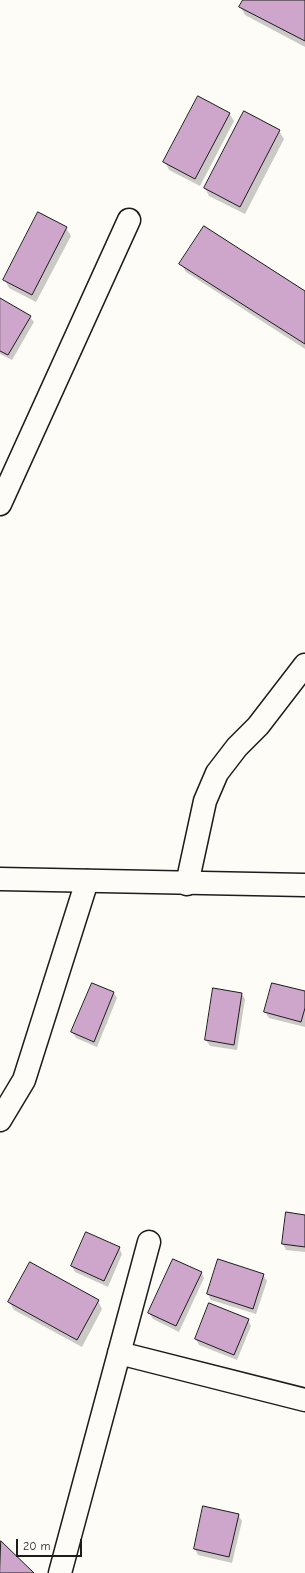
<!DOCTYPE html>
<html>
<head>
<meta charset="utf-8">
<style>
	body { margin:0 }
	#map { position:relative; width:305px; height:1573px; overflow:hidden; background:#fdfcf7; font-family:"Comic Neue",sans-serif }
	canvas { display:block }
	.scale { position:absolute; left:16px; top:1539px; width:66px; height:18px; box-sizing:border-box; border:2px solid #1c1c1c; border-top:0; padding-left:5px; font-size:12px; line-height:14px; white-space:nowrap; color:#1c1c1c; -webkit-text-stroke:3px #fdfcf7; paint-order:stroke }
</style>
</head>
<body>
<div id="map">
<canvas width="305" height="1573"></canvas>
<div class="scale">20 m</div>
</div>
<script>
const context = document.querySelector('canvas').getContext('2d');
context.lineJoin = 'round';
function fillPath(path, color) { context.fillStyle = color; context.fill(path, 'evenodd'); }
function strokePath(path, color, width, dash) { context.strokeStyle = color; context.lineWidth = width; context.lineCap = dash ? 'butt' : 'round'; context.setLineDash(dash || []); context.stroke(path); }
const shadow = new Path2D(`
	M244 0H305V47L245 15 240 6Z
	M229 113 234 121 200 186 169 170 165 162Z
	M279 131 284 139 245 214 209 196 205 188Z
	M66 228 71 236 36 302 9 288 5 280Z
	M181 264 305 292V349L186 272Z
	M0 299 30 317 34 322 12 360 0 354Z
	M214 989 241 993 245 999 237 1050 210 1046 206 1040Z
	M305 992V1027L269 1018 265 1012Z
	M114 993 117 998 97 1047 76 1038 72 1032Z
	M287 1214 305 1216V1252L286 1250 283 1244Z
	M119 1248 122 1254 108 1287 75 1272 72 1266Z
	M201 1272 204 1278 179 1332 153 1319 149 1313Z
	M263 1275 267 1281 256 1314 211 1300 208 1294Z
	M98 1301 102 1309 82 1347 14 1310 9 1302Z
	M248 1320 251 1326 237 1360 199 1345 196 1339Z
	M238 1515 242 1521 232 1563 198 1555 195 1549Z
	M1 1542 32 1573H0Z`);
const building = new Path2D(`
	M243 0H305V41L239 7Z
	M198 96 230 113 195 179 163 162Z
	M244 111 280 130 240 207 204 188Z
	M38 212 67 227 32 295 3 280Z
	M204 226 305 291V344L179 264Z
	M0 298 31 316 8 355 0 351Z
	M92 983 114 992 94 1042 71 1032Z
	M272 983 305 991V1008L301 1022 264 1012Z
	M213 988 242 993 234 1045 205 1040Z
	M286 1212 305 1215V1247L282 1244Z
	M86 1232 120 1247 104 1281 71 1266Z
	M173 1259 202 1272 176 1326 148 1313Z
	M218 1259 264 1274 253 1309 207 1294Z
	M30 1262 99 1300 77 1340 8 1302Z
	M209 1303 249 1319 234 1355 195 1339Z
	M203 1506 239 1514 229 1557 194 1549Z
	M1 1541 34 1573H0Z`);
const street = new Path2D(`
	M0 504 129 220
	M187 884 205 801 217 773 237 747 258 726 305 665
	M0 1120 24 1080 87 881
	M119 1353 305 1400
	M60 1573 149 1242`);
const secondary = new Path2D(`
	M0 879 305 885`);
fillPath(shadow, '#0003');
fillPath(building, '#cea5cb');
strokePath(building, '#1c1c1c', 1);
strokePath(street, '#1c1c1c', 25);
strokePath(secondary, '#1c1c1c', 25);
strokePath(street, '#fdfcf7', 22);
strokePath(secondary, '#fdfcf7', 22);
</script>
</body>
</html>
